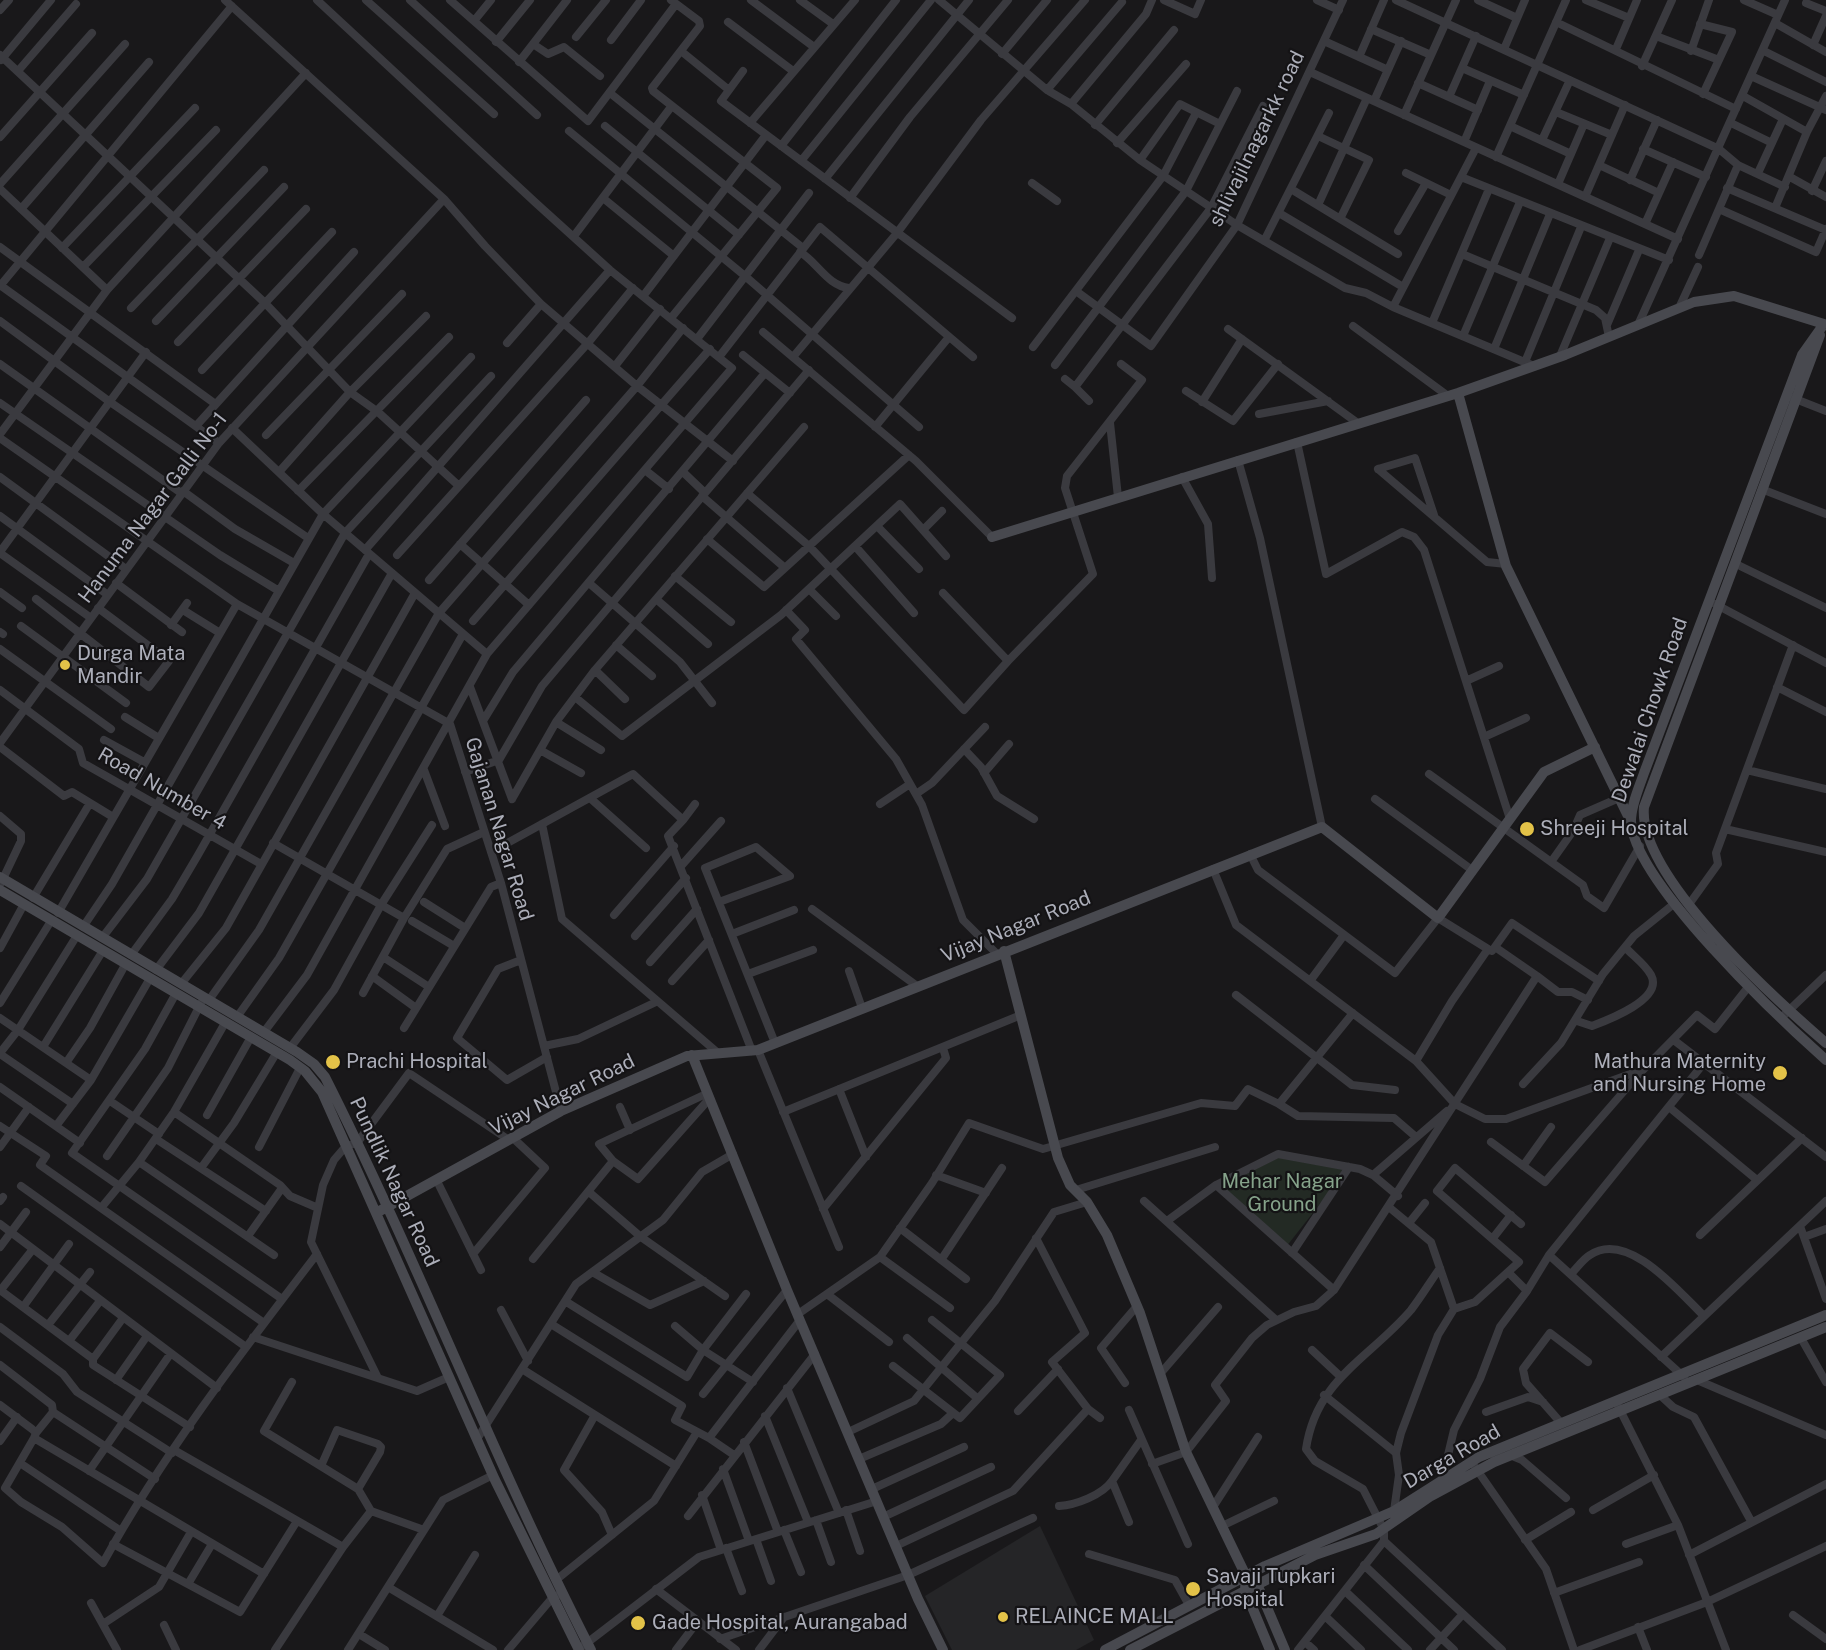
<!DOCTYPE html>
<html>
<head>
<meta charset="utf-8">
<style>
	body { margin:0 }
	canvas { display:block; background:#19181a }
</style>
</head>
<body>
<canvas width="1826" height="1650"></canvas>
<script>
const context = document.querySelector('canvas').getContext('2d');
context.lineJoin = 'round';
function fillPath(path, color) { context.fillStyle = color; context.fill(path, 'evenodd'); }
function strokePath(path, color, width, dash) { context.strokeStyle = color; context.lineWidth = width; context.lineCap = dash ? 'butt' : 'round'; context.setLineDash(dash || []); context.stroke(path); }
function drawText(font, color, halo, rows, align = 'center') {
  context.font = font + ' "Public Sans",sans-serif'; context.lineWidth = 4.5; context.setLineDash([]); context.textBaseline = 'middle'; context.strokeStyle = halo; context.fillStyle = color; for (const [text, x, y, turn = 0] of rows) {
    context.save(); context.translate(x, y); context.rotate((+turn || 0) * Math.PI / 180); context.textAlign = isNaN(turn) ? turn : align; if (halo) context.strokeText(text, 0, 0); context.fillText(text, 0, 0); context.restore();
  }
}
const built = new Path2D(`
	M1040 1526 1094 1640 1076 1650H952L925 1596Z`);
const green = new Path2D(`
	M1278 1154 1349 1167 1286 1247 1221 1190Z`);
const street = new Path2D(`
	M225 0 444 199 485 246 541 304 637 386 733 461
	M366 0 494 114
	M410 0 537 115
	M450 0 588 121 676 4
	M671 0 699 21 700 26 652 88 653 91 777 188 671 318
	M751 0 814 47
	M800 0 833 24
	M939 0 1047 90 1071 104 1140 160 1237 225 1345 288 1366 293 1393 307 1534 366
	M1164 0 1195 14 1201 0
	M1317 0 1339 10
	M1396 0 1719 149 1738 165 1785 187
	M1478 0 1517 18
	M1586 0 1629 18
	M1744 0 1778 15
	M1806 3 1826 11
	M0 10 9 0
	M474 21 491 0
	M728 22 793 71
	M1556 22 1736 109
	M1775 23 1826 52
	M1700 24 1732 32 1703 94
	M1371 29 1431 55
	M1656 36 1719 60
	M576 37 606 0
	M611 40 641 0
	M1324 41 1388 70
	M496 42 530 0
	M533 44 548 54 564 47 600 76
	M1813 45 1826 16
	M1504 49 1525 0
	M1616 49 1637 0
	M681 51 729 90
	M1691 51 1709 0
	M1764 51 1826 82
	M1002 54 1047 0
	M0 55 265 303 350 392 378 412 459 486
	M1359 57 1384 0
	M1 60 51 0
	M519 62 567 0
	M1642 66 1672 0
	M1462 68 1524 95
	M18 71 76 4
	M743 71 721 101 1012 318
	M1310 72 1678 239
	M1751 76 1826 110
	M1418 83 1478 110
	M1047 90 1122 2
	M610 93 803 248
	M1743 96 1807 132
	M1449 97 1476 36
	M1374 101 1401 41
	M1071 104 1146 14 1152 0
	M1556 112 1612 135
	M1404 115 1456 0
	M750 123 855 0
	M1731 123 1772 143
	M1095 125 1174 30
	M605 126 739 235
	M1510 126 1571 154
	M569 131 745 276 919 427
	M1318 136 1369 160 1340 219
	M0 137 92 33
	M1542 140 1570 80
	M1464 142 1490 81
	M1117 143 1186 64
	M781 146 896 0
	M1643 149 1706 177
	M1496 157 1566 0
	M1140 160 1180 104 1220 124
	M801 161 931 0
	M1599 165 1659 193
	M1406 173 1451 195
	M1758 173 1783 119
	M1461 177 1669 260
	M1790 177 1826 197
	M825 179 969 0
	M1630 180 1657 120
	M1032 183 1057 201
	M0 184 125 44
	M1558 184 1584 124
	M1727 188 1826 230
	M0 189 107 290
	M1291 189 1398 254
	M1812 191 1826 161
	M1585 197 1625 105
	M603 198 674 256
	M850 198 910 117 1008 0
	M1318 205 1367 98
	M1775 208 1807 132 1826 96
	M21 209 149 62
	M1719 209 1816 252 1826 229
	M1279 213 1403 287
	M1645 224 1673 162
	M1398 231 1426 183
	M574 236 671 107
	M1264 241 1329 113
	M0 247 214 403
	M62 248 195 108
	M800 252C817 262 828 286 849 288
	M1462 254 1596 310 1605 318 1609 337
	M1699 255 1738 165
	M83 267 216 130
	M0 285 219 443
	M0 286 232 6
	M1076 291 1151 346 1237 225 1343 0
	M644 295 766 135
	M1393 307 1476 148
	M131 308 264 170
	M1679 308 1698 267
	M0 321 110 402 308 538
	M156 321 284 187
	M1432 323 1489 189
	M1607 325 1639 250
	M1638 325 1785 0
	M1353 326 1448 396
	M1228 329 1359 424
	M763 332 916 461 992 537
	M1463 336 1520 202
	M697 339 809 193
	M178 342 306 209
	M507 343 541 304
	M1033 347 1163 176 1196 113
	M1494 349 1550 214
	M743 355 790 393
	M1560 356 1610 238
	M719 357 820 227 973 357
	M793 357 897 233 981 120 1085 0
	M1525 362 1581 227
	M0 364 181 493
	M1055 365 1186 191 1237 91
	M615 366 660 309
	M202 370 332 232
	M1065 379 1075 387 1211 208 1263 106
	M1075 387 1089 401
	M1186 391 1233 421 1278 364
	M1793 398 1826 411
	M1202 402 1242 339
	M0 403 220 555 279 591
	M1259 414 1328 401
	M1110 423 1118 497
	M196 426 354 252
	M875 427 949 337
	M232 428 323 514 487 654
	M0 434 107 290 306 73
	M266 435 402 294
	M0 438 237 604 450 724 501 883 561 1111
	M1297 442 1326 574 1402 532 1414 537 1424 550 1510 819
	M1238 460 1260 538 1322 827
	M1378 469 1487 562 1506 564
	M1378 469 1415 458 1434 515
	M645 470 669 489
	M279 472 350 392 426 316
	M683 472 705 493
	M0 477 126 569
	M1182 477 1208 524 1212 578
	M1764 490 1826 514
	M183 491 235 529 294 563
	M298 491 449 337
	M747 493 809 546 964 710 1008 661
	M702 496 785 568
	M0 516 108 595
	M877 526 919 569
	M923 530 942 511
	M707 539 764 587 909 455
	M460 544 529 605
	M855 546 914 613
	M365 550 610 270
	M0 552 146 352
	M0 553 91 618
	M397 555 588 343 633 288
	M1736 564 1826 608
	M675 576 731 622
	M429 580 586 400
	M116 583 182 632
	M589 583 680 662 712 703
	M809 589 836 616
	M0 592 22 608
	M943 593 1008 661 1093 574 1065 488 1067 476 1142 380 1121 364
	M36 599 149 687 169 661 98 608
	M656 599 708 644
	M1715 604 1826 663
	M183 610 220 633
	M786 610 805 630 796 639 896 759 922 805 963 920 997 954
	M473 621 710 349
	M171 625 187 603
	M21 626 126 703
	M0 632 3 634
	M616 645 652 676
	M0 649 111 729
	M595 670 625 699
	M1466 681 1499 666
	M470 687 512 799
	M1777 687 1826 712
	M0 690 79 749 83 763 261 864
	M575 697 622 736 781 615 900 504 946 556
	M125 717 157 737
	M483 721 513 672 765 373
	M556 722 601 750
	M1484 737 1526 718
	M104 740 144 762
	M0 743 219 443 444 199
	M0 747 64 796 72 792 113 817
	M964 749 981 767 997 796 1034 819
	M540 750 581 773
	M424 770 445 826
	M1747 770 1826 789
	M465 772 499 760 542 686 809 370
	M984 773 1009 744
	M1429 774 1583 885 1587 896 1604 908 1640 846
	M916 794 932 783 985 727
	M590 798 646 848
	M512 799 556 722 595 670 804 427
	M1375 799 1472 870
	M880 804 910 784
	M0 816 21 834V841L1 883
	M683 820 695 804
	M542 824 562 919 718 1053
	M1725 829 1826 852
	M273 843 404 918
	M491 852 633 774 683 820 668 836 752 1051
	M1250 854 1258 870 1395 973 1438 918 1488 949
	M1551 862 1573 831 1580 815 1619 798
	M681 866 721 821
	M1213 869 1236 925 1416 1061 1455 1104 1485 1119H1506L1633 1073 1638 1075
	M33 898 90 803
	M424 902 465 928
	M719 902 790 876 756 847 705 868 775 1043
	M1690 903 1718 864 1716 853 1793 645
	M812 909 917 986
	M58 913 237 604
	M614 915 674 846
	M412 921 454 946
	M83 927 112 884 323 514 471 357
	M732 934 794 910
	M635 936 686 878
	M102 938 147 879 345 533 491 376
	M1495 947 1537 976
	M0 948 23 906
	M131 955 172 899 198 855 369 554
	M383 957 429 987
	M521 960 498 969 457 1038 507 1080 547 1057
	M650 962 697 909
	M156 970 199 913 392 573
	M849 971 862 1008
	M748 974 813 950
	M372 976 416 1008
	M672 981 709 940
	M1310 981 1344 935
	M181 984 226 928 415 593
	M363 993 404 918 447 849 484 832
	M175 995 145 1049 72 1153 282 1299
	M1236 995 1352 1085 1395 1090
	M209 1000 259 930 439 613 637 386 683 328
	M0 1003 51 921
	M237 1017 279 958 463 634
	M0 1018 91 1080
	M1781 1018 1826 975
	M1577 1021 1592 1026C1608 1020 1664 999 1651 975 1645 964 1633 956 1625 947
	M404 1028 491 887 501 883
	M264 1032 307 975 487 654 732 368 610 270 537 204 317 0
	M1675 1041 1826 1157
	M544 1046 578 1039 656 1002
	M43 1047 102 952
	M290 1048 334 990 381 905 432 825
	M758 1050 839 1247
	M0 1053 18 1030 76 937
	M0 1054 73 1104
	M1416 1061 1452 1001 1488 949 1492 951 1512 923 1599 981
	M66 1063 90 1028 125 965
	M1523 1084 1561 1043 1603 974 1634 936 1675 903
	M0 1087 80 1143
	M839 1089 866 1157
	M708 1093 599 1144 613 1161 638 1179 710 1098
	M110 1101 159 1134
	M1279 1104 1298 1116 1394 1118 1416 1137
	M620 1107 630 1130
	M1669 1107 1757 1180
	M174 1112 280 1185 290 1196 318 1208
	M783 1112 1021 1015
	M207 1115 251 1037
	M0 1126 46 1156 40 1165 264 1323
	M56 1126 91 1080 149 980
	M156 1139 266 1211
	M1491 1142 1545 1182 1638 1075 1697 1015 1715 1029 1749 986
	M0 1147 29 1107
	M259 1147 300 1068
	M107 1156 168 1068 201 1003
	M139 1162 274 1255
	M1523 1166 1551 1127
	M201 1168 234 1123 277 1052
	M936 1175 986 1193
	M1373 1175 1447 1111
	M437 1181 481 1270
	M1216 1185 1334 1290
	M21 1186 246 1347
	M1076 1190 1215 1147
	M589 1192 641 1237 725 1296
	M0 1201 3 1197
	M1144 1201 1276 1320
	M101 1208 139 1162 174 1112 225 1023
	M1390 1208 1431 1242 1454 1309
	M823 1209 946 1058 943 1048
	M1167 1221 1216 1185 1278 1154 1360 1169 1373 1175 1398 1196
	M1409 1223 1425 1203
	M0 1224 217 1388
	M1800 1226 1826 1299
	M900 1228 966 1279
	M1700 1235 1802 1138
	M248 1236 282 1188
	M1804 1237 1826 1229
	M1036 1238 1085 1333 1052 1362 1088 1409 1100 1418
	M1493 1238 1511 1215
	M0 1247 26 1212
	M1292 1253 1349 1167
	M473 1254 545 1168 513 1138
	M1549 1255 1684 1377
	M880 1257 950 1308
	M533 1259 613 1161
	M941 1260 1002 1168
	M1508 1272 1527 1291
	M594 1273 650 1305 704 1281
	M1571 1274C1577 1268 1583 1259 1590 1255 1628 1229 1680 1293 1704 1316
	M0 1290 93 1359V1365L190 1427
	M0 1291 33 1249
	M827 1294 889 1342
	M565 1301 687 1377 703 1350 746 1294
	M23 1307 69 1244
	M501 1310 528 1361
	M798 1314 880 1257 932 1183 969 1123 1043 1149 1201 1103 1235 1106 1248 1089 1279 1104 1353 1013
	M551 1324 682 1406 675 1420 709 1438 800 1320
	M48 1325 90 1272
	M675 1326 703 1350 753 1382
	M0 1327 63 1374 77 1392 172 1453
	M253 1337 417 1391 449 1377
	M907 1338 977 1398
	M1801 1338 1826 1382
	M69 1341 100 1301
	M1312 1350 1341 1377
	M1661 1357 1826 1201
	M93 1359 123 1318
	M0 1365 52 1405 53 1412 36 1433
	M893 1366 960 1418 1000 1375 932 1320
	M522 1369 676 1466
	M1160 1374 1218 1307
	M378 1378 311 1242 323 1185 334 1160 346 1146 357 1143 409 1073 509 1140
	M116 1380 147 1336
	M1697 1380 1826 1435
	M292 1382 264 1431 358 1489 371 1511 424 1530
	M1125 1383 1101 1348 1137 1306
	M787 1388 839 1513
	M703 1394 787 1290
	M1324 1395 1396 1453
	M1660 1395 1673 1407 1694 1417 1751 1521
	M0 1405 32 1429 36 1433 34 1438 264 1574
	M1618 1406 1678 1525 1726 1650
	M1129 1410 1188 1544
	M1018 1411 1058 1369
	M53 1412 155 1479
	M1486 1412 1528 1397 1543 1402
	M595 1415 564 1470 602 1512 612 1535
	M765 1416 808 1522
	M1561 1423 1526 1383 1523 1369 1550 1333 1588 1362
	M848 1432 914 1401 995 1301 1054 1212 1087 1202
	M34 1438 5 1488 21 1502 62 1527 103 1563C163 1454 241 1353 317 1254
	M709 1438 734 1455
	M477 1439 576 1284 663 1220 702 1172 733 1154
	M0 1441 17 1417
	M744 1442 778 1532
	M174 1450 343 1547
	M1510 1455 1522 1460 1566 1498
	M859 1459 941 1424 953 1413
	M20 1463 121 1531
	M1152 1464 1186 1452 1226 1401 1215 1385 1252 1338 1267 1325 1294 1312 1316 1306 1334 1290 1537 976 1558 992H1572L1588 1000
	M321 1466 337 1430 378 1444 381 1447 380 1452 358 1489
	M1475 1467 1546 1569 1574 1650
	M723 1469 749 1541
	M89 1471 171 1353
	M1442 1480 1454 1430 1480 1379 1500 1327 1527 1291 1549 1255 1704 1063
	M872 1489 964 1447
	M702 1495 721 1550
	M1059 1506C1076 1505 1102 1495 1112 1481
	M1213 1507 1258 1437
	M846 1510 860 1551
	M1593 1510 1654 1475
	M1394 1511 1399 1475 1396 1453 1401 1433 1438 1335 1454 1309 1475 1302 1519 1262 1437 1191 1455 1168 1521 1224
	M688 1516 815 1354
	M883 1517 991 1467
	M816 1520 831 1562
	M1129 1522 1112 1481 1141 1440
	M1222 1526 1274 1501
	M784 1530 801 1572
	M756 1539 771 1581
	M1525 1540 1571 1512
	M1384 1541 1502 1650
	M113 1544 240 1612 297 1521
	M1626 1544 1678 1525
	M896 1546 1013 1491 1088 1409
	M726 1548 742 1591
	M1089 1554 1175 1580 1189 1605
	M1689 1555 1826 1484
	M1364 1565 1454 1650
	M556 1580 654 1501 697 1432
	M188 1584 212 1544
	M388 1587 493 1650
	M656 1589 736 1650
	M1345 1591 1408 1650
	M1554 1593 1639 1562
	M91 1603 117 1650
	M1793 1615 1826 1639
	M437 1616 475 1555
	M1325 1616 1361 1650
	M103 1624 159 1587 191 1532
	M164 1625 176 1650
	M1638 1627 1647 1650
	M359 1634 385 1650
	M720 1639 908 1575 1033 1518
	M1305 1642 1314 1650
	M583 1646 699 1557 877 1501
	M275 1650 343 1547 371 1511
	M348 1650 443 1500 493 1475
	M508 1650 553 1597 558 1595
	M676 1650 698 1621
	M759 1650 784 1617
	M1298 1650 1384 1541V1530L1363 1489 1315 1461 1306 1449C1316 1379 1370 1358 1411 1310 1421 1297 1430 1282 1440 1268
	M1430 1650 1463 1614
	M1580 1650 1707 1602 1826 1546`);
const secondary = new Path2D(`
	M1824 324 1802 355 1644 773C1639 788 1631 805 1631 821 1633 881 1780 1019 1826 1060
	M1820 335 1644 807C1637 875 1776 1000 1826 1043
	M1458 393 1506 566 1631 822
	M992 537 1458 393 1565 355 1694 302 1734 296 1824 324
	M0 877 297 1052 314 1064 325 1077C420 1265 495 1463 591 1650
	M0 890 290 1060 305 1071 322 1092 495 1480 579 1650
	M1004 951 1058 1158 1070 1185 1087 1202 1107 1235 1140 1313 1186 1452 1246 1576 1245 1590 1270 1650
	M692 1055 787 1290 918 1599 943 1650
	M376 1213 561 1111 687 1056 758 1050 1322 827 1438 918 1544 772 1595 747
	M1251 1580 1257 1584 1285 1650
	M1105 1650 1265 1566 1394 1511 1479 1457 1826 1315
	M1130 1650 1315 1555 1376 1534 1431 1496 1494 1462 1826 1327`);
const markers = [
	[65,665,6,"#e3c248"],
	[1527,829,8,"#e3c248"],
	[333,1062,8,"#e3c248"],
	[1780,1073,8,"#e3c248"],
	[1193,1589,8,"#e3c248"],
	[1003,1617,6,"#e3c248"],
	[638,1623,8,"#e3c248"]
];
const streetNames = [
	["shlivajilnagarkk road",1257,139,-64],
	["Hanuma Nagar Galli No-1",153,508,-53],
	["Dewalai Chowk Road",1650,710,-71],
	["Road Number 4",162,789,30],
	["Gajanan Nagar Road",499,829,73],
	["Vijay Nagar Road",1016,927,-22],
	["Vijay Nagar Road",562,1095,-26],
	["Pundlik Nagar Road",394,1182,65],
	["Darga Road",1452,1457,-30]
];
const poiNames = [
	["Durga Mata",77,654],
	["Mandir",77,677],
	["Shreeji Hospital",1540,829],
	["Prachi Hospital",346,1062],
	["Mathura Maternity",1766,1062,"right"],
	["and Nursing Home",1766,1085,"right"],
	["Savaji Tupkari",1206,1577],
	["Hospital",1206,1600],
	["RELAINCE MALL",1015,1617],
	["Gade Hospital, Aurangabad",652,1623]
];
const parkNames = [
	["Mehar Nagar",1282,1182],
	["Ground",1282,1205]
];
fillPath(built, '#252527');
fillPath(green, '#232a24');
strokePath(street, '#3a3a3f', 8);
strokePath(secondary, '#48494f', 10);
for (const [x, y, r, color] of markers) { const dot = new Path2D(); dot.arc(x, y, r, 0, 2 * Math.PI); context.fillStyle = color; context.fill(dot); strokePath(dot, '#141315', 2); }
drawText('20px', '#acaeb9', '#141315', streetNames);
drawText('20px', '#acaeb9', '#141315', poiNames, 'left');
drawText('20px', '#85a28a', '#141315', parkNames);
</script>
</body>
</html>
